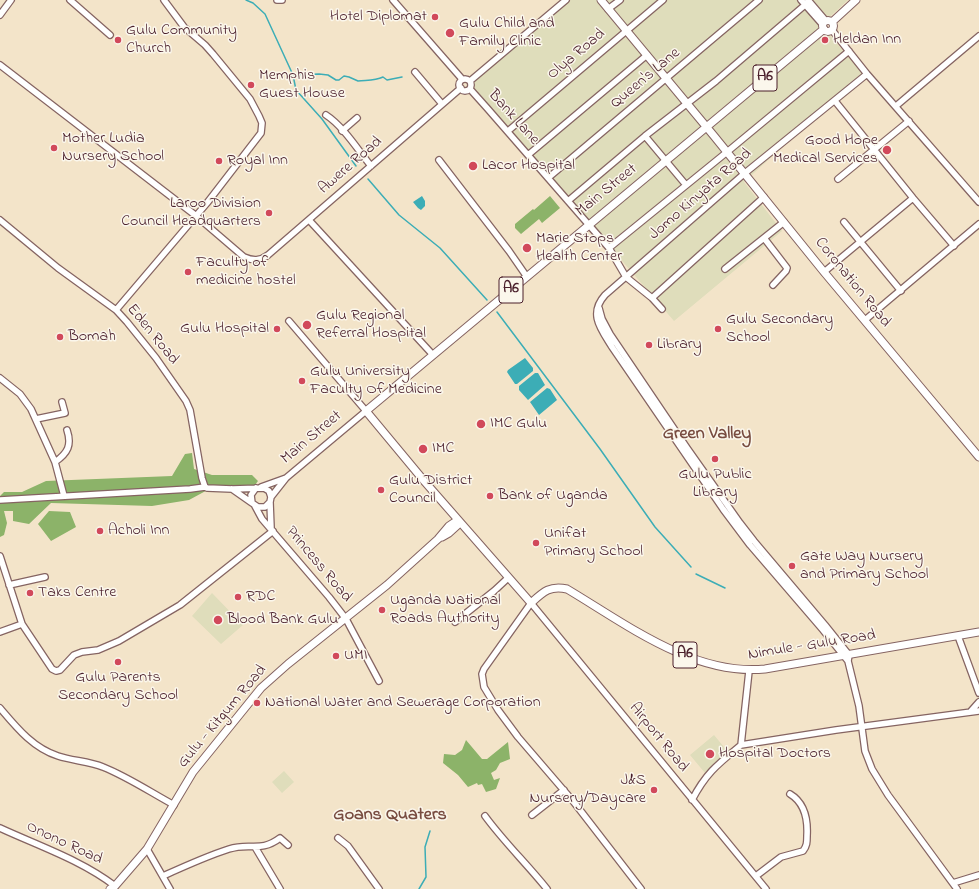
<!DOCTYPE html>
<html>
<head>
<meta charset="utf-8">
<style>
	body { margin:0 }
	canvas { display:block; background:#f3e4c9 }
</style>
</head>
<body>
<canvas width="979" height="889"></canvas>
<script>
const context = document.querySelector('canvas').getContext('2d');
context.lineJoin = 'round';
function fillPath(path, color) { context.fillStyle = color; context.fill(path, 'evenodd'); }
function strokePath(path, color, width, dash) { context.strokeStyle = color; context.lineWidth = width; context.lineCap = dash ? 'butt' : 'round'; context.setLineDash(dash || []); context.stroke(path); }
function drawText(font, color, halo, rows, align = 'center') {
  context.font = font + ' "Indie Flower",sans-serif'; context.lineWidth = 3; context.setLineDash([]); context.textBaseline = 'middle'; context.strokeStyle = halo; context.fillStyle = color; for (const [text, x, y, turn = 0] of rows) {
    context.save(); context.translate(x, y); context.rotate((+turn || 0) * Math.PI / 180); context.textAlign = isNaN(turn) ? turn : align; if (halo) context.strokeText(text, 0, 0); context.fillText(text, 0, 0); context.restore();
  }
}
const built = new Path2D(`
	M571 0H848L821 25 863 74 744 182 782 231 674 321 472 87 473 83Z
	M212 593 243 625 221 644 192 616Z
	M714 735 729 753 705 773 690 755Z
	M284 771 294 782 282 793 272 782Z`);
const forest = new Path2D(`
	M550 196 560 208 542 223 539 219 521 234 515 228V224L533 209 534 210Z
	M192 453 194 469 212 475H252L258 481 255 485 213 487 189 500 152 506 51 503 29 524 13 521V511H4L7 523 4 535 0 537V496L4 492H22L46 481 172 476 185 454Z
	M49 511 70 512 76 527 51 541 38 524Z
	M466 740 482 759H487L508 742 510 759 500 763 496 770 491 773 494 780 500 778 496 789 486 792 482 784 478 785 477 783 468 787 458 775 443 763 444 754 455 755 462 750Z`);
const water = new Path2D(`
	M422 196 425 201V206L421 210 418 208 413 202Z
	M525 358 533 368V371L517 384H515L507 372 508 370Z
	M535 373H538L545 385 528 400 519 390V386Z
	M547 388 550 389 557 400 539 415 530 402Z`);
const stream = new Path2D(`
	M246 0 253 3 265 14 293 75 296 90 322 119 356 166
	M293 75 319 74 328 75 336 80H339L344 76 349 77 358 81C367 80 375 81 383 77L387 80 402 77
	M368 179 399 215 440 248 487 300
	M497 312 600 449 655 527 691 567
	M696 574 725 588
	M419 889 426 877 425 847 430 831`);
const minor = new Path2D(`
	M70 0 110 35
	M277 0H282
	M393 0 462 79
	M801 0 823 25
	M808 0 826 21
	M608 9 620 0
	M0 15 11 0
	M832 30 867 74 979 202
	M0 65 195 215 244 257C253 261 260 261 268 255L461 88
	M415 72 442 104
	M459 85a6 6 0 1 1 12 0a6 6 0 1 1-12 0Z
	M470 81 566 0
	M470 89 487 108 609 248 626 277 652 298 662 309
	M835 101 913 198 954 246
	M896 106 979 36
	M326 115C343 126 358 150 371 166
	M342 131 357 118
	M508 131 663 0
	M645 136 686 185
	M528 155 647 55
	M439 160 509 251 527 277
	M548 178 759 0
	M838 179 909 121
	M568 201 645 136 716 81 805 5
	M0 220 58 268 116 310 127 322 156 358 186 401 190 410 202 478 205 487 207 488 232 489 264 488 269 491 271 497 270 502 265 507H258L252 503 251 495 256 488
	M309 220 433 355
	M844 222 901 291
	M764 238 787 268 786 271 773 285
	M609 248 727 152 849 51
	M725 269 784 222
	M824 272 913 198
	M652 298 764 197
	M599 308 602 319 610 334 687 448 740 523 754 541 825 625 849 655 848 661 859 706 865 751 872 769 888 795 957 889
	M116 310 207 203 261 133 262 123 259 116 250 99 213 54 205 45 184 27 164 0
	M865 320 979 224
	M0 378 20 394 31 409 55 462 64 496
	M36 419 65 413 62 402
	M55 462C68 453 72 445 67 430
	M261 487 286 478
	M232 489 252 503
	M271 497 286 478 366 411 289 321
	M0 500 190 489 205 487
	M270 502 271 528
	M255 506 262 519 329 597 346 619 379 681
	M0 556 22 624
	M9 585 45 577
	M455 622 494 591 508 578
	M0 632 22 624 52 669 56 671 60 670 74 655 82 652 98 650 119 641 180 605 273 531
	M958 636 979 693
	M848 661 823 630 750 545 723 509 612 347C601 329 588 314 605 295L745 173 867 74
	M0 708C17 728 33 748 58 756 73 761 89 761 103 767 128 777 150 792 174 805
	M971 711 979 702
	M741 745 836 730 979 711
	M692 800C706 773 718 764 741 745L749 671
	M532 815 564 790
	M485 816C504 842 527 864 547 889
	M0 828C39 846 81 860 115 886
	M338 838 348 846 379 889
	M255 847 280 889
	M147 849 170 889
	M163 876C185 866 207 856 229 849 250 842 260 853 280 838L288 845
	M756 876 781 857 803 851C807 846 807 842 807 836 808 819 805 803 790 794
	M953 883 979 875
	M641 889 573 801 518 737 498 710 484 687 482 674 484 669 531 603 766 889`);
const major = new Path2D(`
	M601 0 714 136 824 272 979 457
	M822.5 26a5.5 5.5 0 1 1 11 0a5.5 5.5 0 1 1-11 0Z
	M832 22 856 0
	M824 29 366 411 425 482 531 603C543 592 550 585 567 589 626 624 693 676 765 669L979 632
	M442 537 449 533 460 523
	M110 889 115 886 147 849 193 772 261 688 288 664 387 585 438 539 449 526 458 520`);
const markers = [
	[435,17,4,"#d1495b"],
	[450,33,5,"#d1495b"],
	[118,40,4,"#d1495b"],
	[825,40,4,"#d1495b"],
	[251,85,4,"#d1495b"],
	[54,148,4,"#d1495b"],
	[887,150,5,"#d1495b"],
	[219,161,4,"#d1495b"],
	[473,166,5,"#d1495b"],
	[269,213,4,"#d1495b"],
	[527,248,5,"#d1495b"],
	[188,272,4,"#d1495b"],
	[307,325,5,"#d1495b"],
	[277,329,4,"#d1495b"],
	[718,329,4,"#d1495b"],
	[60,337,4,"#d1495b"],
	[649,345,4,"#d1495b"],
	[302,381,4,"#d1495b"],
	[481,424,5,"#d1495b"],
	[423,449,5,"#d1495b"],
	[715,459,4,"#d1495b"],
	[381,490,4,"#d1495b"],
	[490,496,4,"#d1495b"],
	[100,531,4,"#d1495b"],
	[536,543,4,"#d1495b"],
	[792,566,4,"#d1495b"],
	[30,593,4,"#d1495b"],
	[238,597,4,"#d1495b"],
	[382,610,4,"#d1495b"],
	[218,620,5,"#d1495b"],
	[336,656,4,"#d1495b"],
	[118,662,4,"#d1495b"],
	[257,703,4,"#d1495b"],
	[710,754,5,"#d1495b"],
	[654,790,4,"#d1495b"]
];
const shields = [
	[765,78,24],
	[511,290,24],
	[685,655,24]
];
const shieldNames = [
	["A6",765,78],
	["A6",511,290],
	["A6",685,655]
];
const poiNames = [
	["Hotel Diplomat",427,17,"right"],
	["Gulu Child and",459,24],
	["Family Clinic",459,42],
	["Gulu Community",126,31],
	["Church",126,49],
	["Heldan Inn",833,40],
	["Memphis",259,76],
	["Guest House",259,94],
	["Mother Ludia",62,139],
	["Nursery School",62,157],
	["Good Hope",878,141,"right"],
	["Medical Services",878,159,"right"],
	["Royal Inn",227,161],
	["Lacor Hospital",482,166],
	["Laroo Division",261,204,"right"],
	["Council Headquarters",261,222,"right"],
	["Marie Stops",536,239],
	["Health Center",536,257],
	["Faculty of",196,263],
	["medicine hostel",196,281],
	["Gulu Regional",316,316],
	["Referral Hospital",316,334],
	["Gulu Secondary",726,320],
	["School",726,338],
	["Gulu Hospital",269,329,"right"],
	["Bomah",68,337],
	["Library",657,345],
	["Gulu University",310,372],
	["Faculty Of Medicine",310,390],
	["IMC Gulu",490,424],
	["IMC",432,449],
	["Gulu Public",715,475,"center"],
	["Library",715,493,"center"],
	["Gulu District",389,481],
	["Council",389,499],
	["Bank of Uganda",498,496],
	["Acholi Inn",108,531],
	["Unifat",544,534],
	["Primary School",544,552],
	["Gate Way Nursery",800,557],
	["and Primary School",800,575],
	["Taks Centre",38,593],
	["RDC",246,597],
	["Uganda National",390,601],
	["Roads Authority",390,619],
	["Blood Bank Gulu",227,620],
	["UMI",344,656],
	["Gulu Parents",118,678,"center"],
	["Secondary School",118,696,"center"],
	["National Water and Sewerage Corporation",265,703],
	["Hospital Doctors",719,754],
	["J&S",646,781,"right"],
	["Nursery/Daycare",646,799,"right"]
];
const streetNames = [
	["Olya Road",577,55,-40],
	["Queen's Lane",646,79,-40],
	["Bank Lane",513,118,48],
	["Awere Road",351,166,-41],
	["Main Street",607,191,-39],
	["Jomo Kinyata Road",701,195,-41],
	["Coronation Road",852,283,51],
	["Eden Road",152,335,51],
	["Main Street",312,438,-40],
	["Princess Road",318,565,50],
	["Nimule - Gulu Road",812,646,-9],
	["Gulu - Kitgum Road",223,717,-50],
	["Airport Road",658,738,51],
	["Onono Road",64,844,25]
];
const quarterNames = [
	["Green Valley",707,435],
	["Goans Quaters",390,816]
];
fillPath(built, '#dfddbb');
fillPath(forest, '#8cb369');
fillPath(water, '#3cadb6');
strokePath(stream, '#3cadb6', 1.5);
strokePath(minor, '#856462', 8);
strokePath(major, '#856462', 9);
strokePath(minor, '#fff', 5.5);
strokePath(major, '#fff', 7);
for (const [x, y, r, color] of markers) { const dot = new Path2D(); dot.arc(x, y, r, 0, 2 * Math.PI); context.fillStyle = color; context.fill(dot); strokePath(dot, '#fbf7ec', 1.5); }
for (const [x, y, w] of shields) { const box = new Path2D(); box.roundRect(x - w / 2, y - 13, w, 26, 3); context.fillStyle = '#fbf7ec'; context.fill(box); strokePath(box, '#4a1f2b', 1); }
drawText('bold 15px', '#4a1f2b', null, shieldNames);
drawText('16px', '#4a1f2b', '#fbf7ec', poiNames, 'left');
drawText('16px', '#4a1f2b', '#fbf7ec', streetNames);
drawText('bold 18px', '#784c40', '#fbf7ec', quarterNames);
</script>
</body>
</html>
